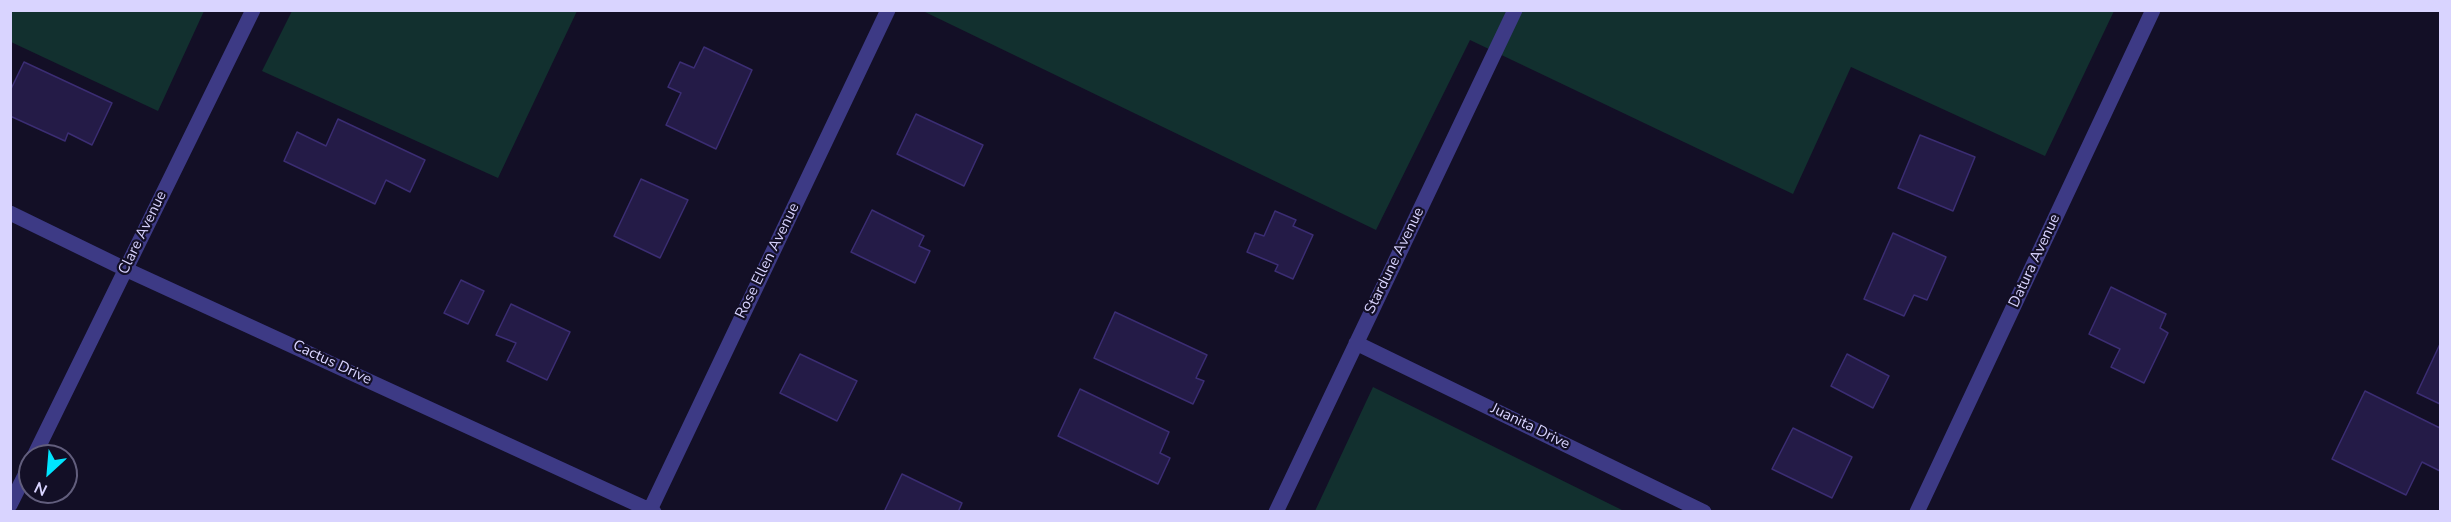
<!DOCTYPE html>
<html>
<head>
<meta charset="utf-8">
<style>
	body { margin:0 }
	#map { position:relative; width:2451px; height:522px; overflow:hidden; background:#130f26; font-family:"Nunito Sans",sans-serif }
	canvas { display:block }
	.frame { position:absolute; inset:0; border:12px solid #d9d4ff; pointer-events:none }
	.north { position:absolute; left:18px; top:444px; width:60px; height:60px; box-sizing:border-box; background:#130f26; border:2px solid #625e7d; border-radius:50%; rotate:206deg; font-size:16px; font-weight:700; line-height:24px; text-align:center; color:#d9d4ff }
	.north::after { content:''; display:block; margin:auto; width:21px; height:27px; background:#00e5ff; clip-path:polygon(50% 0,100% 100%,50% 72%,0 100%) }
</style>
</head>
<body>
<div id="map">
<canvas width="2451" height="522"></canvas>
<div class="frame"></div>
<div class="north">N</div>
</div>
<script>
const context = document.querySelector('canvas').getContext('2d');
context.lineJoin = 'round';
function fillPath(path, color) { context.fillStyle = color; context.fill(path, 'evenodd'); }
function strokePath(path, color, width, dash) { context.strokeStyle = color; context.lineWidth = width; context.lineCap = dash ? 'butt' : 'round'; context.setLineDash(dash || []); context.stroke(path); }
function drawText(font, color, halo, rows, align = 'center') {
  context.font = font + ' "Nunito Sans",sans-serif'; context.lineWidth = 4.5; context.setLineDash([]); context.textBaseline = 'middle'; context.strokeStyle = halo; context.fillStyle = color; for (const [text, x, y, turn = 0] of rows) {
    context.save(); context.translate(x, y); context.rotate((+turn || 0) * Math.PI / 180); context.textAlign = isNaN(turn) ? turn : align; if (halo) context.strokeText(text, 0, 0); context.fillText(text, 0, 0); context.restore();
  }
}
const green = new Path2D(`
	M11 10H204V11L158 111 11 42Z
	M292 11V10L577 11 498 178 262 71Z
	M923 11H2114L2045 156 1851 67 1793 194 1470 40 1376 230Z
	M1373 387 1624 511H1315Z`);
const building = new Path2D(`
	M704 47 752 70 716 149 666 125 681 93 668 87 680 62 694 68Z
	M24 62 112 103 92 145 68 133 65 141 10 116V91Z
	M916 114 983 145 964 186 897 154Z
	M338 119 425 160 410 192 386 180 375 204 284 161 297 132 326 146Z
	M1920 135 1975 157 1953 211 1898 188Z
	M641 179 688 200 660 258 614 236Z
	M872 210 924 236 919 246 930 251 915 283 851 252Z
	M1275 211 1296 220 1293 226 1313 235 1293 279 1275 271 1278 265 1247 252 1255 233 1264 236Z
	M1893 233 1946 257 1927 300 1914 295 1904 316 1864 299Z
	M461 280 484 291 468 324 444 313Z
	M2111 287 2166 314 2160 328 2168 333 2144 383 2111 367 2120 349 2089 334Z
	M511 304 570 332 547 380 507 361 516 343 496 335Z
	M1115 312 1207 355 1196 378 1204 381 1193 404 1094 358Z
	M2440 344V404L2417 393Z
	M800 354 857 381 837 421 780 393Z
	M1847 354 1889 376 1873 408 1831 386Z
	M1080 389 1169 432 1160 453 1170 458 1158 484 1058 436Z
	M2365 391 2440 428V471L2422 462 2406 495 2332 459Z
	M1793 428 1852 457 1832 498 1772 469Z
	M902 474 962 503 958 512H884Z`);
const street = new Path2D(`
	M10 213 125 269 654 512
	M1356 343 1704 512
	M34 456 253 10
	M10 505 30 465
	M649 512 888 10
	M1276 512 1515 10
	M1917 512 2153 10`);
const streetNames = [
	["Clare Avenue",143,233,-64],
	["Rose Ellen Avenue",768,261,-64],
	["Stardune Avenue",1395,261,-64],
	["Datura Avenue",2035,261,-65],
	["Cactus Drive",332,363,25],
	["Juanita Drive",1530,427,26]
];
fillPath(green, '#12302f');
fillPath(building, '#241b47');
strokePath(building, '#3b2d73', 1.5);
strokePath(street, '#3d3a85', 15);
drawText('15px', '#d9d4ff', '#130f26', streetNames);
</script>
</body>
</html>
